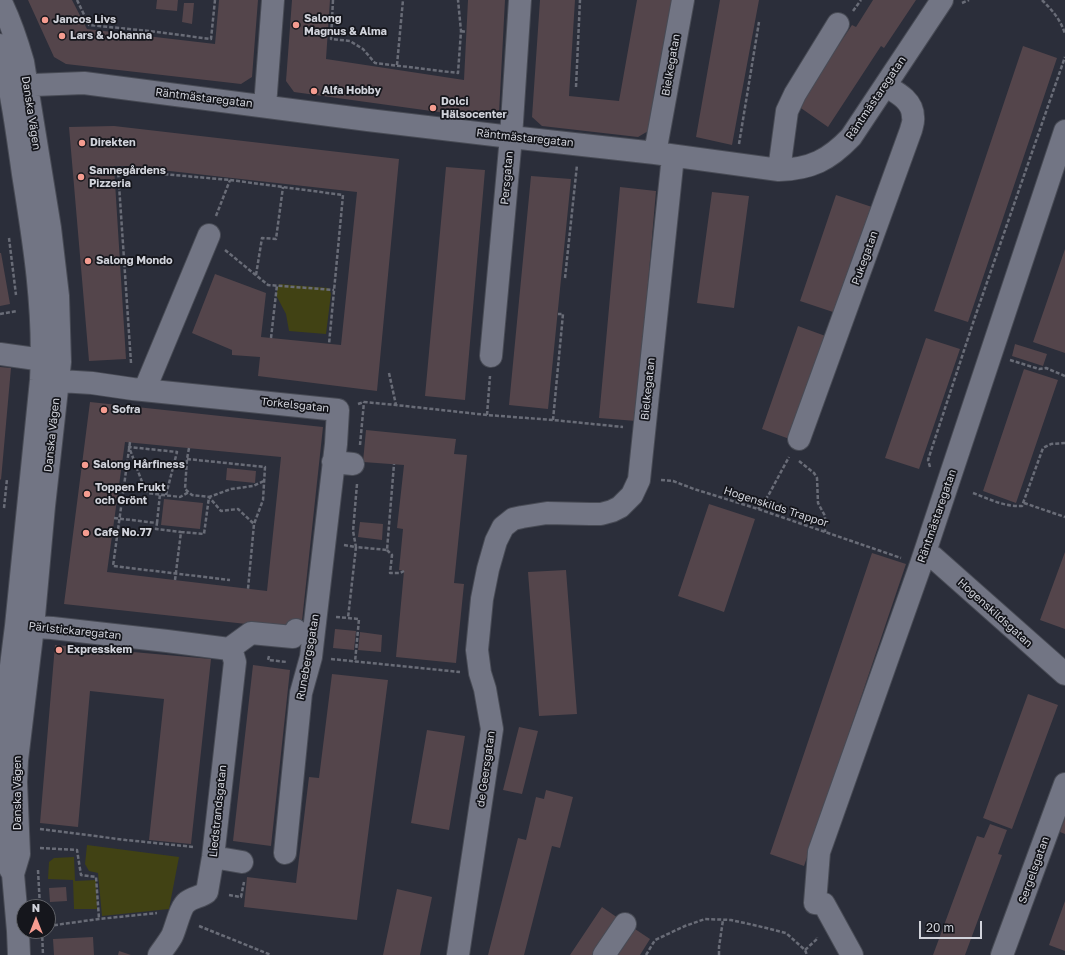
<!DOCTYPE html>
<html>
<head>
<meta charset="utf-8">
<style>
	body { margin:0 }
	#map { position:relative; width:1065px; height:955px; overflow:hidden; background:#2b2e3a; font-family:"Golos Text",sans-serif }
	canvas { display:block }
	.north { position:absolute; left:16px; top:899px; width:40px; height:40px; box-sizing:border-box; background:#15161c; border:1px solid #606268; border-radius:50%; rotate:0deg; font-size:11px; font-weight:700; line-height:16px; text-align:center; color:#d1d3db }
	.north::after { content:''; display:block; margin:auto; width:14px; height:18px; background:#f59c90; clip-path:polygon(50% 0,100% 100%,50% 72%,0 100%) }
	.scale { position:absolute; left:919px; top:921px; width:63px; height:18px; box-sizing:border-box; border:2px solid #d1d3db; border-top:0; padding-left:5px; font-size:12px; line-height:14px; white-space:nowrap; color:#d1d3db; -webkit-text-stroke:3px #15161c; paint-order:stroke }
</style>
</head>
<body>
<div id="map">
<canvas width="1065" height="955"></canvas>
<div class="north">N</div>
<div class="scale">20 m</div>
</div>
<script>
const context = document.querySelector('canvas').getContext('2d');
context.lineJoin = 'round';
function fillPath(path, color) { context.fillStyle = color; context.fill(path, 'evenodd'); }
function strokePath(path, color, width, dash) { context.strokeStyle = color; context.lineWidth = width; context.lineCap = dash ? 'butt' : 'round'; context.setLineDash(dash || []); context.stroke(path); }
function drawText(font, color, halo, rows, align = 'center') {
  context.font = font + ' "Golos Text",sans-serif'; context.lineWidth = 3.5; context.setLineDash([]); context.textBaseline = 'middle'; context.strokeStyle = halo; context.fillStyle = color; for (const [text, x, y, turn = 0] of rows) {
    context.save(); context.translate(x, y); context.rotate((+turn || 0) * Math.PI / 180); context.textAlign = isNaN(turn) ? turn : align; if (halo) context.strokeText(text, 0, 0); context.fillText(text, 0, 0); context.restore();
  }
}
const green = new Path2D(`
	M279 284 329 288 331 294 326 334 289 331 286 314 276 295Z
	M87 845 179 857 169 909 102 916 98 873 89 871 85 864Z
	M74 857 75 881 96 880 97 909H74L73 880 48 879 49 862 54 858Z`);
const building = new Path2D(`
	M28 0H72L87 29 215 44 219 0H258L252 77 241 84 66 64 54 57Z
	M157 0H178L177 11 156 9Z
	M292 0H330L326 59 464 80 468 0H505L499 113 489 119 294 92 286 81Z
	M540 0H575L569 96 619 101 637 0H674L650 130 638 137 542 126 532 117Z
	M720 0H759L732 145 696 137Z
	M873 0H916L884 48 881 46 828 127 798 106 852 25 856 27Z
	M184 3H194L192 24 182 22Z
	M1023 46 1057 58 968 322 934 311Z
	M114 126 399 159 377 391 258 376 260 357 232 355V350L192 333 215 274 266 293 261 337 341 345 357 192 125 166H114L126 359 89 361 69 127Z
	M446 167 485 170 465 400 425 396Z
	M531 176 571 179 548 409 509 405Z
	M620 187 656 191 636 421 599 418Z
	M712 192 749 196 734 308 697 303Z
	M836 195 872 207 836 313 800 301Z
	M1065 249V353L1033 342Z
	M0 253H1L10 304 0 306Z
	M798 326 831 338 795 441 762 429Z
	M926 338 960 349 919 469 885 458Z
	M1015 344 1047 354 1043 366 1012 356Z
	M0 367 11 368 1 480 0 479Z
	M1024 369 1058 380 1016 503 983 491Z
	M90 402 323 427 301 630 64 604ZM125 442 281 457 267 591 107 572Z
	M366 430 456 439 454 454 467 455 454 583 464 584 456 663 396 657 404 571 399 570 403 529 397 528 404 465 363 462Z
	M227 468 256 471 255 483 226 480Z
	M164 499 203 503 200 529 161 525Z
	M709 504 755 519 724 612 678 596Z
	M360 522 383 524 382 540 358 537Z
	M1065 552V629L1040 620Z
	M872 553 906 564 804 866 770 854Z
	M566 570 577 714 539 716 528 572Z
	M335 629 356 631 354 650 333 648Z
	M360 632 382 635 381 652 358 650Z
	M55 645 211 659 191 844 149 840 164 699 90 691 78 827 40 823Z
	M253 665 290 670 271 846 233 841Z
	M332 674 388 680 357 920 244 907 247 877 296 883 309 777 319 778Z
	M1028 694 1058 705 1012 829 983 818Z
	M519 727 538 731 522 794 503 790Z
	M427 730 465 736 449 830 411 823Z
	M546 790 573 797 560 848 552 846 524 955H488L518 838 526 840 536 797 544 799Z
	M1065 818V834L1060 832Z
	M990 824 1007 830 998 854 1002 855 965 955H933L977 836 984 838Z
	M66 887 67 901 50 902 49 888Z
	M397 889 432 897 420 955H383Z
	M1065 901V951L1049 945Z
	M602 907 618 918 592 955H570Z
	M635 929 650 939 640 955H618Z
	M93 937 94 955H54L53 939Z
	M119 951 131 955H118Z`);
const path = new Path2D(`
	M77 0 89 25 149 31 211 39 215 0
	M333 0 331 39 350 41 363 49 375 63 458 73 461 31 458 0
	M1042 0C1052 10 1061 20 1065 34
	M962 3 969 0
	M853 11 861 0
	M461 31 466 32
	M148 36 149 31
	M397 65 403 0
	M576 87 580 0
	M739 144 759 22
	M216 216 230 180
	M9 238 16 295
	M225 250 268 285 334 290
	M256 275 262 238 276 239 283 187
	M565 278 577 165
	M0 314 17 311
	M271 338 277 285
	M1010 360 1039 369 1046 368 1065 376
	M131 363 118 170 230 180 343 195 329 344
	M389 373 396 405
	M358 404 364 402 396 405 487 415 553 420 623 427
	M487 415 490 376
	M553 420 563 314H558
	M130 442 113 566 230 580
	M360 445 364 402
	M189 448 187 459 185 489 192 495 209 497 221 511 238 509 254 524 248 589
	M187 459 265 467 263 500 254 524
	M799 461 814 473 817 478 818 503 825 516V532
	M930 467 928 460 975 317 1065 57
	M661 480 673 481 694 489 758 509 901 558
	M357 484 353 531 356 547 387 550 394 464
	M973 493C989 499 1005 507 1022 506L1043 448 1051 444 1065 443
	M166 495 177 452 129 447 145 490 148 493 180 497 189 492
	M1024 503 1065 517
	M4 508 7 479
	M758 509 768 496 789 457
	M114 518 157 523 156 529 181 532
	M157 523 160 494
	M344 545 356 547 348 618
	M387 550 392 555 390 573H400L404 571
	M175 580 181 532 204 534 209 497 231 489 253 486 264 481
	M336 617 359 619 355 662
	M269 656 268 660 287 662
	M331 659 460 672
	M40 829 126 840 194 847
	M40 848 77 850 81 875 96 877 99 919
	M38 870 40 907
	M229 895 241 897 244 882
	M48 926 99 919 157 913
	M199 926 271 955
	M42 931 43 955
	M805 950 817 939V937
	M646 955 655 940 685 926 705 919 731 920 758 926 786 933 805 950 807 955
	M719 955V947L723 920`);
const minor = new Path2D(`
	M0 0C10 20 17 41 23 62L50 228 58 296 60 362 44 506 33 627 17 760 16 782 19 854 13 874 18 931 19 955
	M0 45C11 88 17 131 23 174 34 242 45 311 41 380L16 626 5 714 2 782V840L3 856 13 874
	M0 84 9 86 84 83 368 120 511 137 655 153 779 170C811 169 829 160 851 137L942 0
	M265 106 273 0
	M655 153 683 0
	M779 170 787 111 795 94 838 24
	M0 354 57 362
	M491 356 511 137 520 0
	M44 380 92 383 133 389 338 410 336 444 316 614 311 657 301 693 285 853
	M145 389 209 235
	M799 439 911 130C912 126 914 121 913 117 913 101 898 93 886 86
	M333 462 353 464
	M925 553 933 557 1065 674
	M19 626 52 628 167 641 229 649
	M229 649 251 633 293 637 296 630
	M213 857 242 862
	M159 955C163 949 168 943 172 936 176 928 180 907 187 902 193 897 201 897 207 892L213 857 235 662 233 655 229 649
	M458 955 492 729 485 689 480 673 477 650 482 599 488 569 496 541 503 527 513 519 522 517 547 513 590 514H601L612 511 620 507 632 495 639 480 673 156
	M604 955 625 924
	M852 955 824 904 815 903 819 852 921 564 1065 131
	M1002 955 1065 784`);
const markers = [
	[45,20,4,"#f59c90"],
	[296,25,4,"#f59c90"],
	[62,36,4,"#f59c90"],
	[314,91,4,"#f59c90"],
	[433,108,4,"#f59c90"],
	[82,143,4,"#f59c90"],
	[81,177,4,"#f59c90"],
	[88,261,4,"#f59c90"],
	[104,410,4,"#f59c90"],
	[85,465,4,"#f59c90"],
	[87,494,4,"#f59c90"],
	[86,533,4,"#f59c90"],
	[59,650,4,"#f59c90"]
];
const poiNames = [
	["Salong",304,19],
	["Magnus & Alma",304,32],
	["Jancos Livs",53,20],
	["Lars & Johanna",70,36],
	["Alfa Hobby",322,91],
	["Dolci",441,102],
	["Hälsocenter",441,115],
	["Direkten",90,143],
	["Sannegårdens",89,171],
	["Pizzeria",89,184],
	["Salong Mondo",96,261],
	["Sofra",112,410],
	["Salong Hårfiness",93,465],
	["Toppen Frukt",95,488],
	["och Grönt",95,501],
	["Cafe No.77",94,533],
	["Expresskem",67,650]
];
const streetNames = [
	["Bielkegatan",671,65,-80],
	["Räntmästaregatan",204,98,7],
	["Räntmästaregatan",876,98,-56],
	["Danska Vägen",31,113,81],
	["Räntmästaregatan",525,138,6],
	["Persgatan",507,178,-85],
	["Pukegatan",865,258,-70],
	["Bielkegatan",648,389,-84],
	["Torkelsgatan",295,405,6],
	["Danska Vägen",52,435,-84],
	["Hogenskilds Trappor",776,507,18],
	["Räntmästaregatan",937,516,-71],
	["Hogenskildsgatan",995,613,42],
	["Pärlstickaregatan",75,631,6],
	["Runebergsgatan",308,657,-80],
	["de Geersgatan",486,769,-82],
	["Danska Vägen",18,793,-90],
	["Liedstrandsgatan",218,811,-84],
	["Sergelsgatan",1034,870,-70]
];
fillPath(green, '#414214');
fillPath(building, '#54454b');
strokePath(minor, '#484b55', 24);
strokePath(path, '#696c77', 2.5, [4, 2]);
strokePath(minor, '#727584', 22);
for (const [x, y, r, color] of markers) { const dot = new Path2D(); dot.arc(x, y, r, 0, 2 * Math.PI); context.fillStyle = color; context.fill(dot); strokePath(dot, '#15161c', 1.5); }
drawText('bold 11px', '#d1d3db', '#15161c', poiNames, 'left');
drawText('11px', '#d1d3db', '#15161c', streetNames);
</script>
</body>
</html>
